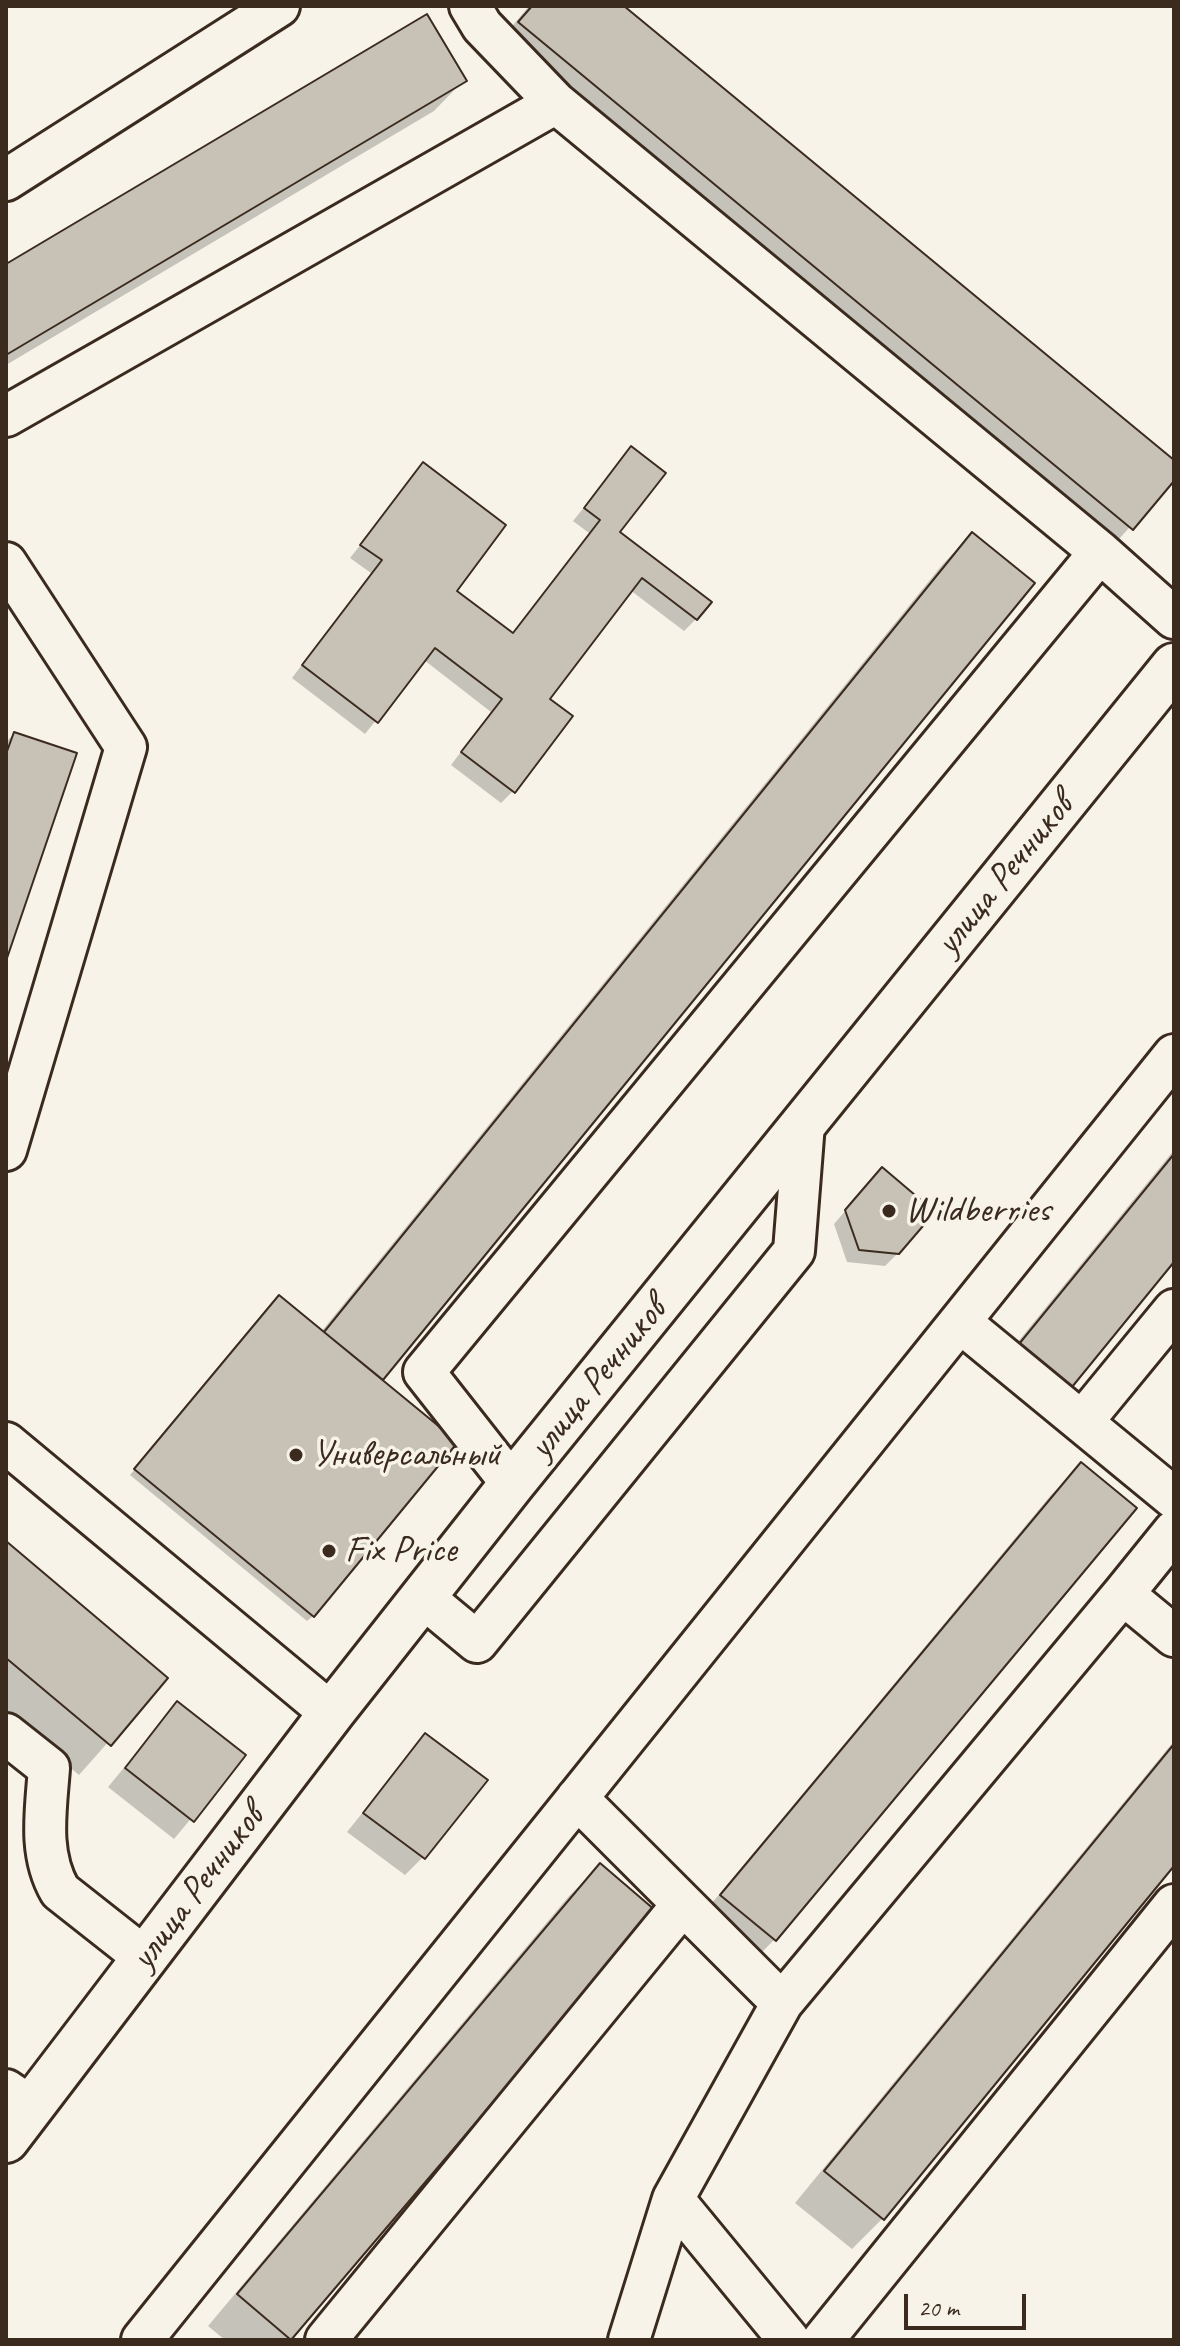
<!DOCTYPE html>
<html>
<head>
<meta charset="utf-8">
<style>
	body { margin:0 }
	#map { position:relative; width:1180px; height:2346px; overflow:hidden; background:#f7f3e8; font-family:Caveat,sans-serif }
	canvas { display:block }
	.frame { position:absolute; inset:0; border:8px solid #3b2a1e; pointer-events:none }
	.scale { position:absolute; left:904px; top:2294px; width:122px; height:36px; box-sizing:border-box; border:4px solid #3b2a1e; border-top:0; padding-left:10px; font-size:24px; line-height:28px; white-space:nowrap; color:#3b2a1e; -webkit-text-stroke:6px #f7f3e8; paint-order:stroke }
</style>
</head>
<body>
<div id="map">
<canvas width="1180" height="2346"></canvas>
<div class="frame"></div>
<div class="scale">20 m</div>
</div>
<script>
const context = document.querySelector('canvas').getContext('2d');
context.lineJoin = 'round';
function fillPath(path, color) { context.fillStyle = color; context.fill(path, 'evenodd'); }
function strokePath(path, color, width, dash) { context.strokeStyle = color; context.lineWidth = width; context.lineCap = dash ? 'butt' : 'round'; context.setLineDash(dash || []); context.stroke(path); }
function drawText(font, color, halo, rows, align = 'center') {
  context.font = font + ' Caveat,sans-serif'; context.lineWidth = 7; context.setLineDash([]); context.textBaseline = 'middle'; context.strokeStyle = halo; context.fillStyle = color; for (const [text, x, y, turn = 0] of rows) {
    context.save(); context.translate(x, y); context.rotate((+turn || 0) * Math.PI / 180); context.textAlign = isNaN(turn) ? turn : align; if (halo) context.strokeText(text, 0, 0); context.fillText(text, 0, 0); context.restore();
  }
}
const shadow = new Path2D(`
	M529 6H621L1174 463V478L1101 559 489 54Z
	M464 80 434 111 6 365V266Z
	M631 449 618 533 696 619 684 631 630 590 547 699 513 791 501 803 451 765 491 712 424 660 365 734 292 678 371 573 350 558 424 465 454 591 512 635 589 533 573 521Z
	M972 534 1032 583 380 1380 313 1616 307 1621 130 1475 274 1303 321 1332 942 565Z
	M14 734 6 954V742Z
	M1174 1150V1259L1070 1386 1040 1416 990 1376Z
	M870 1182 898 1253 885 1266 847 1262 834 1224Z
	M1081 1465 774 1940 744 1970 692 1927 1051 1495Z
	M6 1543 165 1678 79 1775 6 1714Z
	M177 1704 243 1756 174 1839 108 1787Z
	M425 1735 423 1857 405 1875 347 1832Z
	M1174 1741V1862L882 2219 852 2249 795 2203Z
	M600 1866 653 1911 292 2340H225L208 2326 569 1896Z`);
const building = new Path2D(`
	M532 6H624L1174 460V481L1133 530 518 22Z
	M427 14 467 81 6 355V264Z
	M631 446 666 473 620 532 712 602 697 620 642 578 550 699 573 716 515 793 461 752 502 699 435 648 378 723 302 665 382 560 360 545 423 462 506 525 457 591 513 633 600 520 584 508Z
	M972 532 1035 583 383 1380 324 1332Z
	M14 732 77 753 6 961V754Z
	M1174 1154V1262L1072 1387 1019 1344Z
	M882 1167 935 1212 899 1254 859 1250 845 1210Z
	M279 1295 458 1442 314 1617 134 1469Z
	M1081 1462 1137 1508 776 1941 720 1895Z
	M6 1541 168 1678 111 1746 6 1658Z
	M177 1701 246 1755 194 1822 125 1768Z
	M425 1733 488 1780 425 1859 363 1813Z
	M1174 1744V1866L884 2220 824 2171Z
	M600 1863 656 1911 291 2340 237 2294Z`);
const street = new Path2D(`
	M470 6 482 26 556 103 1100 552 1174 618
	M6 180 279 6
	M6 416 556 103
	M6 563 126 747 6 1150
	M960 1322 1174 1498
	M1082 1422 1174 1310
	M6 1443 314 1699 333 1711
	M512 1484 424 1372 1100 552
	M1174 1531 1123 1594 1174 1636
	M424 1598 477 1642 794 1251 804 1124
	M6 1734 49 1768C46 1810 38 1853 60 1891L145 1958
	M577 1798 782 2003 673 2199 789 2340
	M782 2003 1123 1594
	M6 2090 31 2107
	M142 2340 1174 1055
	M326 2340 683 1904
	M629 2340 673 2199
	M823 2340 1174 1905`);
const secondary = new Path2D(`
	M6 2140 333 1711 512 1484 1174 666`);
const markers = [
	[889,1211,8,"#3b2a1e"],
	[296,1455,8,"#3b2a1e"],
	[329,1551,8,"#3b2a1e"]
];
const streetNames = [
	["улица Речников",1005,875,-51],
	["улица Речников",598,1379,-51],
	["улица Речников",198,1888,-53]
];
const poiNames = [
	["Wildberries",905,1211],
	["Универсальный",312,1455],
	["Fix Price",345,1551]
];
fillPath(shadow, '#0003');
fillPath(building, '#c8c1b6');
strokePath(building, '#3b2a1e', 2);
strokePath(street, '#3b2a1e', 46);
strokePath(secondary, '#3b2a1e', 50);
strokePath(street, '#f7f3e8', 40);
strokePath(secondary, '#f7f3e8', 44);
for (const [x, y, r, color] of markers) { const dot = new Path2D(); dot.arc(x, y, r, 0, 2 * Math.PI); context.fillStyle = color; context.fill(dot); strokePath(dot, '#f7f3e8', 3); }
drawText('38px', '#3b2a1e', '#f7f3e8', streetNames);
drawText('38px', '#3b2a1e', '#f7f3e8', poiNames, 'left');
</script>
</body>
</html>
